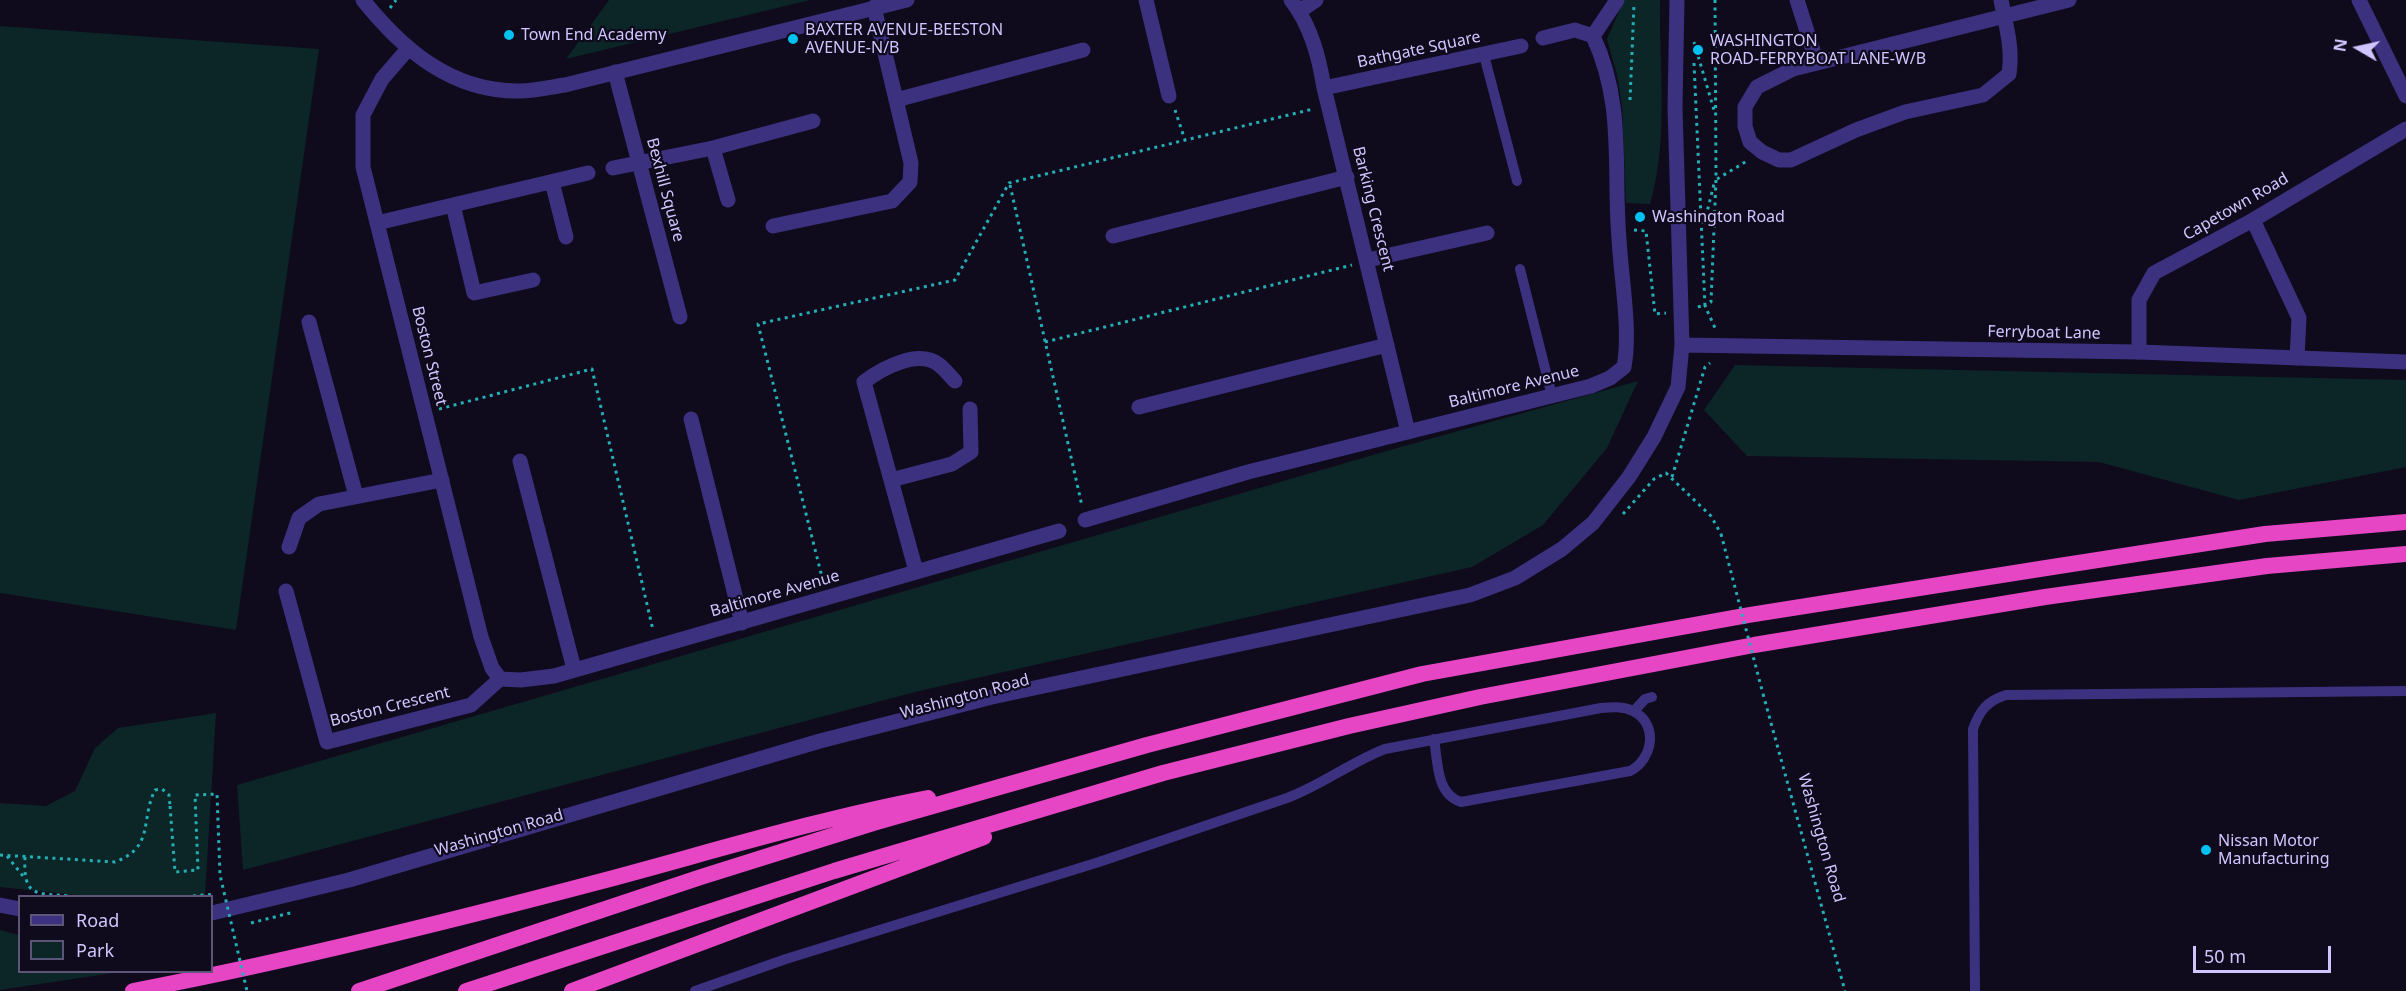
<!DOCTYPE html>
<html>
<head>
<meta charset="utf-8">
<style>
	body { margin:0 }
	#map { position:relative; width:2406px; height:991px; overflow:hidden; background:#0f0a1c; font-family:"Noto Sans",sans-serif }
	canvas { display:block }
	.legend { position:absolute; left:18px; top:895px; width:195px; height:78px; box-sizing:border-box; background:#0f0a1c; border:2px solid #5d5577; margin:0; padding:8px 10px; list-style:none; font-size:18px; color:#d1c5ff }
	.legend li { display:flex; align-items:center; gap:12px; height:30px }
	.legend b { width:30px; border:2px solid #5d5577 }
	.north { position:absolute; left:2328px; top:18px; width:60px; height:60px; -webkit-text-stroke:4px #0f0a1c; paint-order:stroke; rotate:279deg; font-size:16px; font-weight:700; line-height:24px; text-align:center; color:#d1c5ff }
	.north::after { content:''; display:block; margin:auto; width:21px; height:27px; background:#d1c5ff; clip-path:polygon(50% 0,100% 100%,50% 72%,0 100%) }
	.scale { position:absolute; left:2193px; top:946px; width:138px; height:27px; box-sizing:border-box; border:3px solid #d1c5ff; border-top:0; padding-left:8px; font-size:18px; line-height:21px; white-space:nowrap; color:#d1c5ff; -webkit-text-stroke:4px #0f0a1c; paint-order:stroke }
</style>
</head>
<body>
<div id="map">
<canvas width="2406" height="991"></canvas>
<ul class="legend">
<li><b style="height:8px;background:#3b317f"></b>Road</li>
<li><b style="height:16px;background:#0c2526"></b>Park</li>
</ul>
<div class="north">N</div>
<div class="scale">50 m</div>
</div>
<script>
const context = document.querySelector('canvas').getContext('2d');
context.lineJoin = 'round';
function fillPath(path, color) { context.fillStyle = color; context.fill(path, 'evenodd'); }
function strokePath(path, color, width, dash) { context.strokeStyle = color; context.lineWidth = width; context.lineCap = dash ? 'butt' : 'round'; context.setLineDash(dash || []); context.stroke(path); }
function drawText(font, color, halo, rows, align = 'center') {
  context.font = font + ' "Noto Sans",sans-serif'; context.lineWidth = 4.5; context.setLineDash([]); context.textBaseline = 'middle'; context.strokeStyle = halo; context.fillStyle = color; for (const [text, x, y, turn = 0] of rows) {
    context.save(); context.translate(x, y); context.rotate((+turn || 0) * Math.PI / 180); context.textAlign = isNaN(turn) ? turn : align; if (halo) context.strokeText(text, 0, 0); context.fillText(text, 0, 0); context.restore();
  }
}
const green = new Path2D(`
	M609 0H810L566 59Z
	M1624 0H1660C1659 67 1669 140 1650 204L1626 203 1622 106 1617 75 1607 39Z
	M0 26 319 49 236 630 0 593Z
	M1735 365 2406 380V467L2239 500 2099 462 1747 456 1704 410Z
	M1638 381 1607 448 1543 525 1472 567 919 691 243 870 237 785 1397 448Z
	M216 713 205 896H84L0 887V803L46 806 75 791 95 748 118 728Z
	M0 930 19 935 20 972H120L0 990Z`);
const path = new Path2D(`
	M1715 0 1716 179 1711 302 1705 306 1716 330
	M390 8 396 0
	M1694 42 1714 110
	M1694 63 1705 306 1696 307
	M1630 100 1634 5
	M1175 110 1185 140
	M1717 179 1747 161
	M1010 185 1082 506
	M1704 224 1714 184
	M1634 230 1646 231 1655 314 1666 313
	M1045 342 1352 265
	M439 409 592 369 653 630
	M1672 477 1705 367 1710 363
	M1623 514 1654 479 1666 473 1711 516 1721 534
	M823 581 758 324 955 280 1009 183 1313 109
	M1763 694 1845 991
	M0 855 115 862C155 847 140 820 155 790L162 789 169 795 170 806
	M7 856 23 876
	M25 857C23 898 36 893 70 896
	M193 896 215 894
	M251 923 294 912`);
const service = new Path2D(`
	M1484 55 1517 181
	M1520 269 1552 396
	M1634 711 1645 699 1652 697
	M695 991 786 959 1099 862 1287 798C1322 785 1351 762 1385 749L1601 708C1612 707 1623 706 1633 711 1659 724 1653 759 1630 771L1461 802C1436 794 1438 762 1434 739
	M1975 991 1973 729C1980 710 1987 701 2006 695L2406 691`);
const minor = new Path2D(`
	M1146 0 1169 96
	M1291 0C1311 26 1319 57 1324 88L1408 432
	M1797 0 1817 63
	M2001 0C2006 26 2013 48 2009 74L1983 95 1905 112 1856 130 1791 160H1779L1762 152 1750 142 1745 126V107L1757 87 1793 69 2069 0
	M2359 0 2406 96
	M1300 11 1316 0
	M1593 36 1617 0
	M1543 38 1575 30 1593 36
	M407 50 382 79 363 115V167L481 637 492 668 500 679
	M615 72 680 317
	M1324 88 1521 46
	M896 100 1083 50
	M713 148 728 200
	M613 168 713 148 813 121
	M552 182 566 237
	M453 205 474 293 533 280
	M2253 220 2299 318 2297 358
	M377 223 588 173
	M773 226 892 201 910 182 911 163 874 7
	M1113 236 1347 177
	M1368 260 1487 233
	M309 322 356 496
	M2139 352V300L2154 273 2253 220 2406 129
	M1139 407 1387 345
	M691 419 742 623
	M520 461 574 669
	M891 480 952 464 971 452 970 409
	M1085 520 1248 472 1591 386 1610 378 1624 367C1631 330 1621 278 1619 239 1613 166 1625 105 1593 36
	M289 547 299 518 319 504 442 480
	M916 571 864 382C881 369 917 349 938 364 944 368 949 375 955 381
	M286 591 327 742 471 705 500 679
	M500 679 521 680 554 676 1059 531`);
const tertiary = new Path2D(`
	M363 0C403 50 452 92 520 91 535 91 551 87 565 85L907 0
	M1682 345 2139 352 2406 362
	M0 905 20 909
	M212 913 349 880 820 741 992 697 1470 595 1515 578 1562 549 1593 523 1629 477 1654 437 1678 387 1682 345 1675 107 1677 0`);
const trunk = new Path2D(`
	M133 991C291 961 447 922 602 881 711 852 818 819 928 798
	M359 991 701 877 873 823 1147 745 1422 674 1749 615 2046 568 2265 534 2406 522
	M466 991 834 871 1163 773 1349 726 1480 697 1754 645 2045 597 2267 566 2406 554
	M572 991 984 837`);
const pathBridge = new Path2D(`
	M1721 534 1763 694
	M170 806 175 872 198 870 195 795 217 794 220 875 247 991`);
const markers = [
	[509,35,6,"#00c1f0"],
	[793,39,6,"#00c1f0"],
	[1698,50,6,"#00c1f0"],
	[1640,217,6,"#00c1f0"],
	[2206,850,6,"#00c1f0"]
];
const poiNames = [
	["BAXTER AVENUE-BEESTON",805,30],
	["AVENUE-N/B",805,48],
	["Town End Academy",521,35],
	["WASHINGTON",1710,41],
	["ROAD-FERRYBOAT LANE-W/B",1710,59],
	["Washington Road",1652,217],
	["Nissan Motor",2218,841],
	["Manufacturing",2218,859]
];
const streetNames = [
	["Bathgate Square",1419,50,-12],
	["Bexhill Square",665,190,75],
	["Capetown Road",2236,207,-30],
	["Barking Crescent",1373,209,76],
	["Ferryboat Lane",2044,333,1],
	["Boston Street",429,356,76],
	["Baltimore Avenue",1514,387,-14],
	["Baltimore Avenue",775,594,-16],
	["Washington Road",965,697,-15],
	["Boston Crescent",390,707,-14],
	["Washington Road",499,833,-16],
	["Washington Road",1821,838,74]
];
fillPath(green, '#0c2526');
strokePath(path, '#23afb5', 3, [3, 4.5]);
strokePath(service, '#3b317f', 10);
strokePath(minor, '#3b317f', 15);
strokePath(tertiary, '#3b317f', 15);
strokePath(trunk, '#e646c4', 16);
strokePath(pathBridge, '#23afb5', 3, [3, 4.5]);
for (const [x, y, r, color] of markers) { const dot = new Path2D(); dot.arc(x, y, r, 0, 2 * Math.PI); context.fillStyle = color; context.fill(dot); strokePath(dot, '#0f0a1c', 2); }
drawText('16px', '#d1c5ff', '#0f0a1c', poiNames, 'left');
drawText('16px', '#d1c5ff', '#0f0a1c', streetNames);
</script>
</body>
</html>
